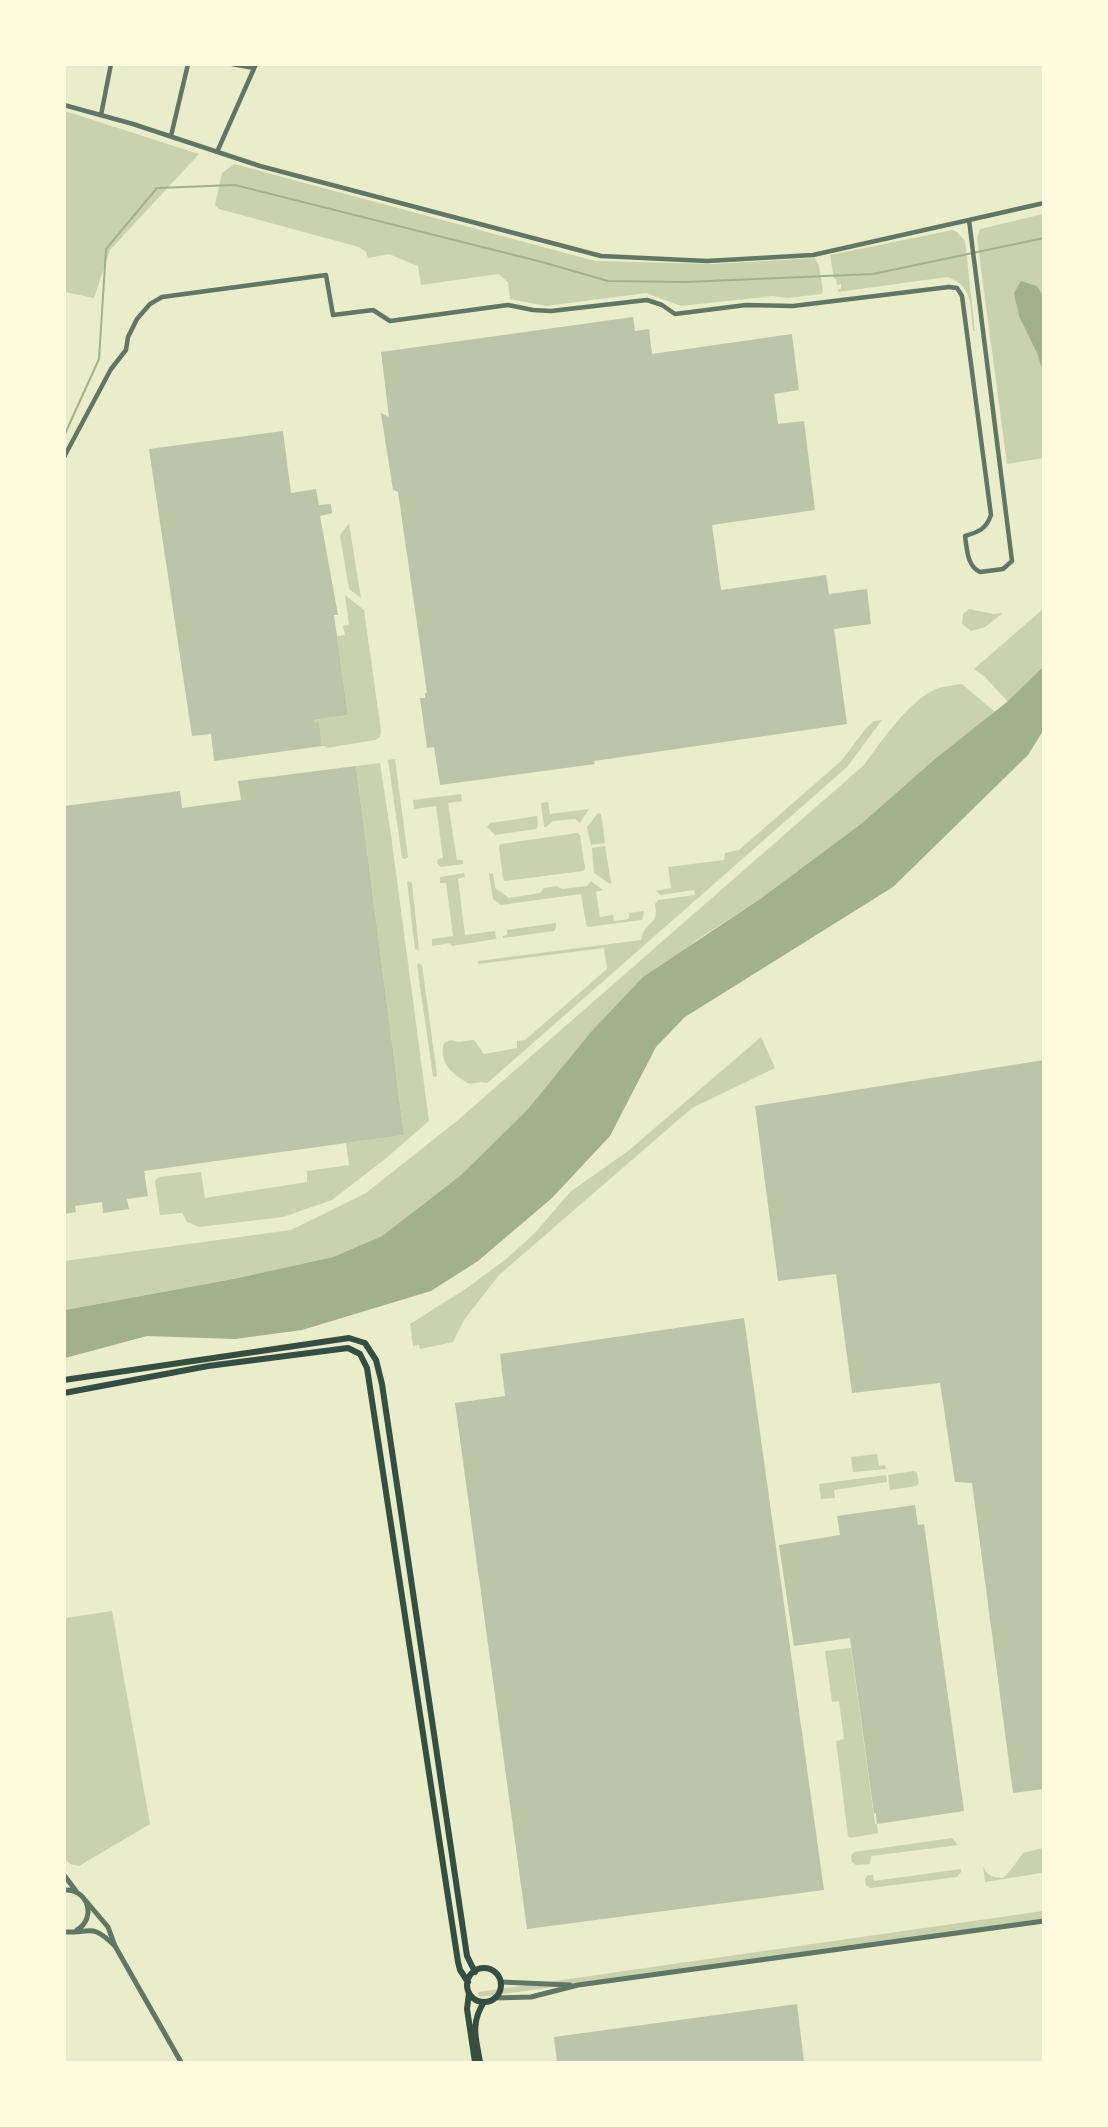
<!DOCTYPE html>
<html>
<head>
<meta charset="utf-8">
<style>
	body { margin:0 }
	#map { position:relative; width:1108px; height:2127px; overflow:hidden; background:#e9edc9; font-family:Quicksand,sans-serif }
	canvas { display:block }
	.frame { position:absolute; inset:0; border:66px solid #fefae0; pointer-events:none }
</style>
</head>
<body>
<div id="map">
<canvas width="1108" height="2127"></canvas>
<div class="frame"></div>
</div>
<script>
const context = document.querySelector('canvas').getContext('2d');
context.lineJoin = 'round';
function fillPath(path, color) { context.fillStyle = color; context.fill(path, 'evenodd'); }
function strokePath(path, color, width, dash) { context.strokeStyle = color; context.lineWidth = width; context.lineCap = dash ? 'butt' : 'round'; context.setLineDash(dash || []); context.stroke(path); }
const green = new Path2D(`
	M65 111 199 154 110 250 94 298 65 292Z
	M234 164 595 261 713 264 815 258 819 266 823 291 821 294 787 298 773 296 681 306 646 293 546 306 510 299 508 282 498 274 421 285 418 266 389 254 368 258 366 252 359 247 219 209 215 205 222 173Z
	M1043 214V458L1007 464 977 238 980 229Z
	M953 230 957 232 965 241 975 331H973C970 307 974 286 947 277L838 292V289H841V284L837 285 836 279 834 278 830 255Z
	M349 523 361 598 349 589 340 535Z
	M345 595 364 610 381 731 380 737 375 740 326 748 325 746H322L319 723H314V720L348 715 337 636 345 635 343 626 349 625Z
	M969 609 993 614 1003 613 985 627 971 631 962 624 963 614Z
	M1043 609V667L1008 702 984 676 974 669Z
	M962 684 995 712 936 758 862 823 760 899 695 941 590 1033 527 1110 461 1175 382 1236 333 1257 233 1279 65 1310 64 1261 291 1230 366 1193 458 1120 864 765C880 743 912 696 939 688 946 686 955 685 962 684Z
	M882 720 847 767 492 1079 487 1083 480 1082 470 1084C454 1076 438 1063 444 1043L451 1040 458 1042 474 1040 484 1054 517 1048V1041L525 1040 607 969 604 948 478 964V961L641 940C642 937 642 933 644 931 653 918 658 923 655 904L658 900 695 895 694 890 661 895 655 891 671 888 668 867 724 860 725 853 739 850 841 761 867 727 874 721Z
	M395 759 408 857 405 859 402 858 388 760Z
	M380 763 391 835 429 1121 385 1159 332 1200 283 1217 199 1227 187 1222 182 1213 160 1215 155 1181 159 1177 201 1172 205 1198 307 1182V1171L349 1165 346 1143 404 1135 356 766Z
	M461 794 462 801 448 803 457 860H463V864L441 867 437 863 438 859 443 858 436 806 414 809 413 800Z
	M548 802 550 814 589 809 580 823 575 819 553 821 546 827H544L541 803Z
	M598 813 601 814 605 843 591 845 587 827Z
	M537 816 538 826 536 829 495 835 487 827 490 823Z
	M577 833 580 835 585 868 583 871 505 881 503 879 499 846 501 844Z
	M605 846 611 882 610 884 594 873 592 848Z
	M464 873 465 877 458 879 465 935 495 931 496 939 452 946 450 943 432 946V939L453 936 446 883H440V877Z
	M493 873 495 888 509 898 540 893 544 888 557 886 562 889 587 886 591 881 603 890 596 892 600 917 613 915 614 921 629 919V913L644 911 642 920 588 927 586 924 581 894 501 905 493 899 489 874Z
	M407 881 412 883 419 950 415 949Z
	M556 923V928L554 931 503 938V936L507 935V930Z
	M418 963 422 965 437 1075 436 1077 433 1076 417 966Z
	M761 1037 775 1068 692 1108 499 1275 464 1320 453 1342 420 1349 419 1345 413 1346 410 1324 467 1288 505 1260 535 1233 570 1192 628 1151Z
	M877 1454 879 1466 885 1465 886 1469 853 1472 851 1457Z
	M914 1471 917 1473 919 1483 916 1486 890 1490 888 1475Z
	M886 1475 887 1482 834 1490 835 1498 821 1499 819 1484Z
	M112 1611 150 1824 79 1866 70 1864 65 1859V1618Z
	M851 1648 875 1824H877L878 1833 850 1838 848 1836 836 1741 844 1739 839 1701 832 1702 825 1651Z
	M952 1838 958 1845 871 1856 870 1864 856 1865 852 1862 851 1856 854 1852Z
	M1043 1848V1872L1041 1873 985 1882 983 1866C986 1875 993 1878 1003 1878L1010 1871 1023 1853Z
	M961 1869V1872L957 1877 870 1888 866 1885 865 1879 868 1875H873L874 1881Z
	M1043 1911V1923L479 1997 478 1992Z`);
const water = new Path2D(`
	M1021 281 1037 286 1043 296V396V372L1037 353 1019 316 1014 293Z
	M1043 667V731L1028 755 893 887 685 1017 656 1047 610 1136 552 1198 478 1261 431 1291 302 1330 235 1339 147 1336 65 1358V1310L233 1279 333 1257 382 1236 461 1175 527 1110 590 1033 643 977 760 899 862 823 936 758 1007 702Z`);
const stream = new Path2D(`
	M64 436 99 359 106 249 157 188 235 185 542 262 608 281 686 282 873 274 1044 238`);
const building = new Path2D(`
	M633 317 635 331 649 329 652 354 792 334 799 390 774 394 778 424 804 421 815 510 712 525 721 590 826 575 829 594 867 589 871 624 834 629 847 724 594 761 595 764 440 785 434 747 427 748 420 698H425V693H427L398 492 393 490 384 433 381 413 389 417 381 352Z
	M283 431 291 493 316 489 319 505 331 504 332 513 320 516 338 615H334L348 715 314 720V723L319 722 322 746 214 761 211 734 192 736 149 449Z
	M356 766 404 1135 144 1171 148 1196 127 1199 129 1209 103 1213 102 1202 75 1206 76 1212 64 1214V806L180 791 182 808 241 800 238 781Z
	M1044 1060V1789L1013 1793 972 1483 955 1482 940 1383 852 1393 836 1274 778 1281 755 1106Z
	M744 1318 824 1890 527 1929 455 1403 505 1396 500 1354Z
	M915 1505 918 1525 924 1524 964 1811 877 1824 876 1813 874 1814 850 1638 794 1646 779 1545 840 1535 837 1516Z
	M797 2004 804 2062H615V2061L557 2062 554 2037Z`);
const minor = new Path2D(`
	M232 64 254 68
	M64 105 133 124 260 166 601 256 707 261 813 255 969 220 1012 561 1003 569 980 572C967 566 967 549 965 536 979 532 986 529 991 515L962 296 957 288 949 287 793 306 746 305 675 314 662 305 647 300 551 311 533 310 508 305 390 321 373 310 333 315 326 275 162 297 150 304 137 319 128 337 126 350 111 369 64 457
	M101 115 111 64
	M171 136 188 64
	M217 152 256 64
	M969 220 1044 203`);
const tertiary = new Path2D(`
	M64 1875 76 1891
	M64 1890C88 1888 97 1918 77 1930
	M64 1932C93 1933 91 1923 115 1946L108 1927 86 1901
	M115 1946 181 2062
	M501 1982 570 1985
	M494 1998 531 1997 578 1985 1044 1921`);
const secondary = new Path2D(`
	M64 1380 349 1338 365 1343 376 1360 382 1384 467 1956 475 1972
	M64 1393 208 1366 348 1348 360 1354 367 1368 458 1962 460 1970 468 1982
	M467 1985a17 17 0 1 1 34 0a17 17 0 1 1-34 0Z
	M469 1993 467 2009 475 2062
	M480 2062C476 2038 470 2024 484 2002`);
fillPath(green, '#cad2ad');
fillPath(water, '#a3b18a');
strokePath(stream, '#a3b18a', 2);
fillPath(building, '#bcc5a7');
strokePath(minor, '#617663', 4.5);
strokePath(tertiary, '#617663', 5);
strokePath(secondary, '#344e41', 6);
</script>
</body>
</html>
